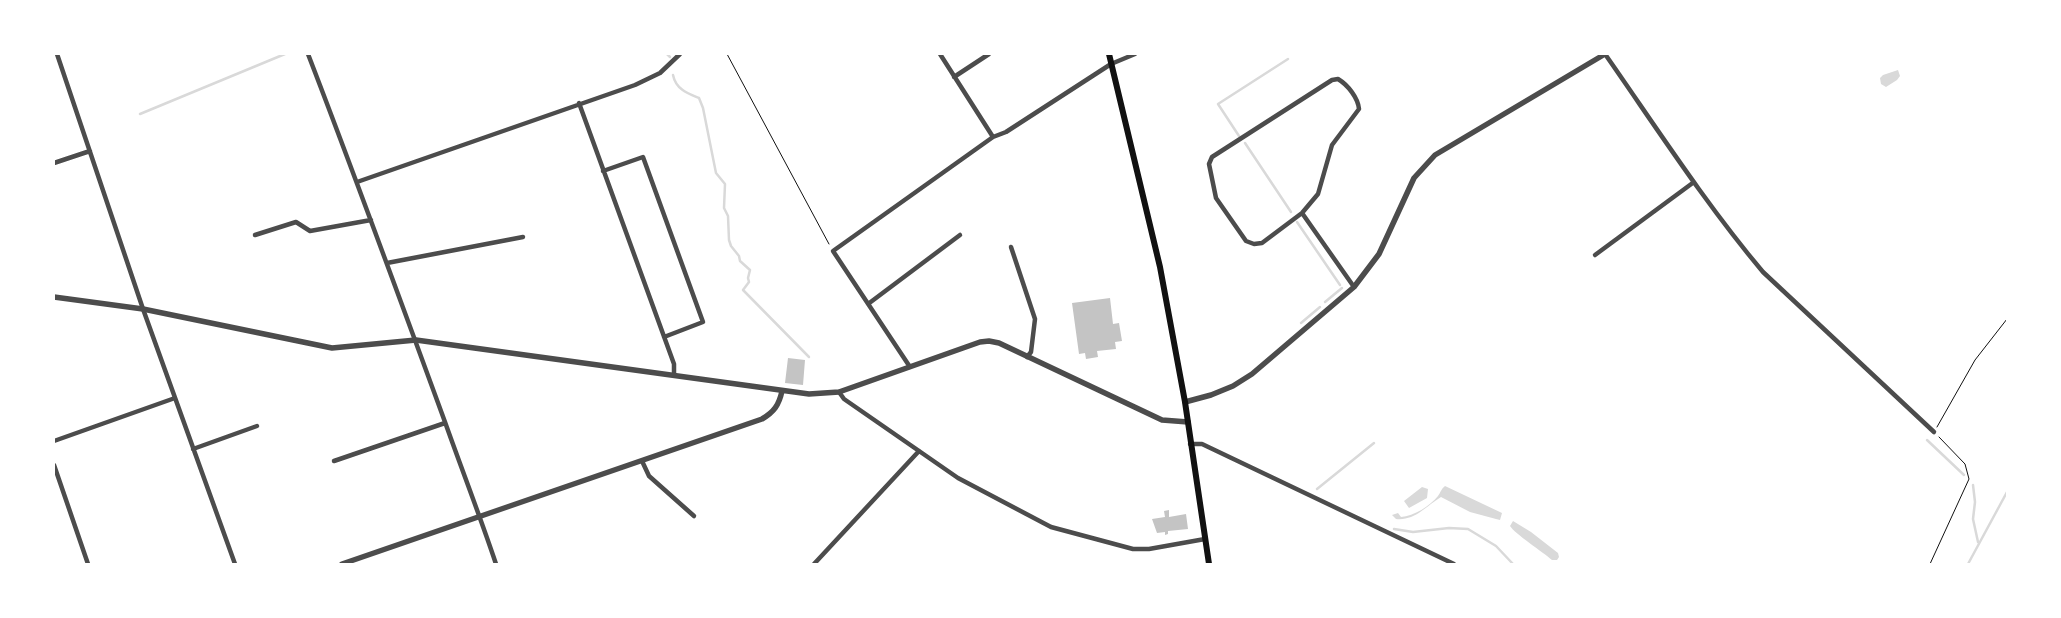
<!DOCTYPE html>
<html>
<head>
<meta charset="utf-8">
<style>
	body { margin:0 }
	#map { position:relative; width:2061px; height:618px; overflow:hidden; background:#fff; font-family:"Source Serif 4",serif }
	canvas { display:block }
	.frame { position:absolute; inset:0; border:55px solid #fff; pointer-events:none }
</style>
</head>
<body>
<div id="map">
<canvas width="2061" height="618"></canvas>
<div class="frame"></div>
</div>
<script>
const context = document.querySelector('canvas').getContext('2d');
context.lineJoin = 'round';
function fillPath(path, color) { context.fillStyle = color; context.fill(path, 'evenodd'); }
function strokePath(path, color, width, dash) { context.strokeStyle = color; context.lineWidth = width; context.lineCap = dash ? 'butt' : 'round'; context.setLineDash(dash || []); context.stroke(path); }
const water = new Path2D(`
	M1898 70 1900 76 1897 80 1886 87 1881 84 1880 78 1883 75Z
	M1445 486 1502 513 1500 520 1496 519 1470 512 1441 497C1426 506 1415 521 1396 519L1392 515 1398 513 1401 517C1414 516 1430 506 1438 496 1441 492 1441 489 1445 486Z
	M1422 487 1428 489 1427 498 1409 508 1404 501Z
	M1513 521 1531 532 1558 553 1559 557 1557 560H1552C1543 552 1515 534 1510 526Z`);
const stream = new Path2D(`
	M667 54 670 57
	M673 75C676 90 689 94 699 98L703 108 716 173 725 184 724 208 728 216 729 240 731 246 739 256 740 261 750 270 748 278 749 282 743 290 809 357
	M140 114 285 54
	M1239 136 1218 104 1288 59
	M1245 143 1291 212
	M1297 222 1340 285
	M1325 302 1342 288
	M1301 323 1320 307
	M1927 440 1964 475
	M1973 485 1975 502 1973 519 1978 542
	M1317 489 1374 443
	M1394 529 1413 532 1449 528 1468 529 1496 546 1513 564
	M1968 564 2007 492`);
const building = new Path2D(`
	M1110 298 1113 324 1119 323 1122 341 1115 342 1116 349 1097 351 1098 357 1086 359 1085 353 1079 354 1072 303Z
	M788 358 805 360 803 385 785 383Z
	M1169 510V517L1186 514 1188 529 1168 531V534L1165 535V532L1157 533 1152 519 1165 517 1164 511Z`);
const path = new Path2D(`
	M727 54 829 244
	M1937 427 1975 360 2007 319
	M1930 564 1969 479 1965 464 1939 437`);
const minor = new Path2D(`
	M57 54 143 309 235 564
	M308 54C355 176 400 299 445 422 462 470 480 516 496 564
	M940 54 993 137
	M1605 54C1656 127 1705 203 1763 272L1934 432
	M954 77 989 54
	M1338 79C1348 85 1358 98 1359 109L1332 145 1318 194 1302 213 1262 243 1254 244 1246 241 1216 198 1209 164 1212 157 1332 80Z
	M579 103 674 364V375
	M54 163 90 151
	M603 171 643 157 703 322 664 337
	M357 182 635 85 660 73 680 54
	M1302 213 1354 287
	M255 235 296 222 310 231 371 220
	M1011 247 1035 319 1031 352 1027 357
	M1595 255 1694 182
	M387 263 523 237
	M868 304 960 235
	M910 367 833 251 993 137 1006 132 1111 64 1135 54
	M839 392 844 399 958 478 1051 527 1133 549H1149L1205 539
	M54 441 175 398
	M1190 444H1202L1454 564
	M193 449 257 426
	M334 461 445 423
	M642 461 649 476 694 516
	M54 465 88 564
	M814 564 919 451`);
const tertiary = new Path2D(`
	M54 297 143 309 332 348 416 340 809 394 839 392 980 342 989 341 999 343 1162 420 1188 422
	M1185 402 1211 395 1233 386 1252 374 1354 287 1379 254 1414 178 1435 155 1605 54
	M342 564 762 419C774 412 779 405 782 391`);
const secondary = new Path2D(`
	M1109 54 1160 267 1185 402 1209 564`);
fillPath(water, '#d9d9d9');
strokePath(stream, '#d9d9d9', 2.5);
fillPath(building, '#c4c4c4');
strokePath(path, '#111', 1);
strokePath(minor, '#4c4c4c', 4.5);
strokePath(tertiary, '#4c4c4c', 5.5);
strokePath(secondary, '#111', 6);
</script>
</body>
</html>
